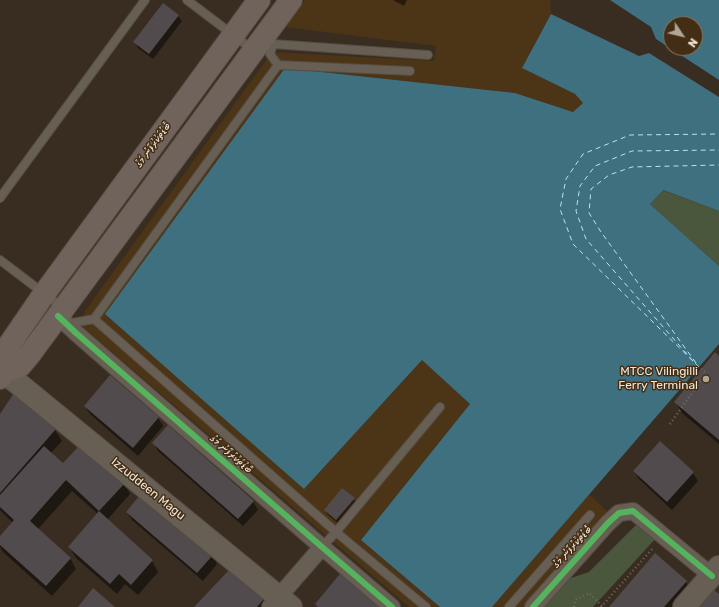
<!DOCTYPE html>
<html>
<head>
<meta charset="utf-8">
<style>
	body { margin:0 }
	#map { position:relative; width:719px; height:607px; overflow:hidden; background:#382d20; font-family:Rubik,sans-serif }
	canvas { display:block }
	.north { position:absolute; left:663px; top:16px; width:40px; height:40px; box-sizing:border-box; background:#432e15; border:1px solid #897762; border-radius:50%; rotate:125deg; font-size:11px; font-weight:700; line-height:16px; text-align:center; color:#f2e5d6 }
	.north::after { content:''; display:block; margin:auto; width:14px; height:18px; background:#b1a596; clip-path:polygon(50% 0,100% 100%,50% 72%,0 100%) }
</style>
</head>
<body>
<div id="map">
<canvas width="719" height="607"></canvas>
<div class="north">N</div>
</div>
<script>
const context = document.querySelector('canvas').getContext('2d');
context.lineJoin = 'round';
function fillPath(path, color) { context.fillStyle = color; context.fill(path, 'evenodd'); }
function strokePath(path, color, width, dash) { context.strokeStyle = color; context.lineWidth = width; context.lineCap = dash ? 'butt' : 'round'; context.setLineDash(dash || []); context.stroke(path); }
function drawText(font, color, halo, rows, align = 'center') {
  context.font = font + ' Rubik,"Noto Sans Thaana",sans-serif'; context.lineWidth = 3; context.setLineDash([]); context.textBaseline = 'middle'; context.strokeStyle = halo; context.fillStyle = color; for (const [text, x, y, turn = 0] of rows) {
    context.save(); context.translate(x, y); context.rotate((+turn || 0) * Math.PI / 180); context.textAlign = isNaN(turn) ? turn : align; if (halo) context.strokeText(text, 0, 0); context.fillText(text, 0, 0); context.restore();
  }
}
const built = new Path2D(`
	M305 0H550L551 14 522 68 575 94 583 103 573 112 515 93 285 68 304 489 422 360 470 404 361 540 440 607H409L82 326 85 311 272 52 434 61 436 46 285 27Z
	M589 494 610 514 525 607H492Z`);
const green = new Path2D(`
	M662 190 719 211V266L650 204Z
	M636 525 656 538 593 607H542L565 580 589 572Z`);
const water = new Path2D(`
	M610 0H719V80L656 39 651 27ZM671 24H695V48H671Z
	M551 14 639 56 649 53 719 97V211L663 190 650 204 719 266V344L492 607H440L361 540 470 404 422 360 304 489 105 314 285 68 515 93 573 112 583 103 575 94 522 68Z`);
const shadow = new Path2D(`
	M393 0H407L404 6Z
	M163 5 178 16 182 21 153 59 138 48 135 42Z
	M719 357V444L682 413 676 402Z
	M110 377 158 418 163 426 138 456 90 414 85 406Z
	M15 395 55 430 62 441 51 453 63 464 124 483 130 494 107 520 152 561 158 572 138 595 125 584 117 594 76 558 69 547 98 514 72 491 38 529 70 558 76 569 52 596 3 552 0 547V538L13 523 0 510V415Z
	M154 443 253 501 258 510 243 526 158 451Z
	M634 471 693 473 698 481 672 510 639 479Z
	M354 499 357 504 340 525 328 515 325 510Z
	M127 512 213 555 217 564 203 581 132 520Z
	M686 582 692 592 680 607H610Z
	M263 599 268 607H196Z`);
const ferry = new Path2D(`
	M693 361 586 239 576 211 580 186 595 166 632 151 719 150
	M696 363 601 232 589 213 591 189 609 175 632 167 719 165
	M699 367 573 244 560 209 566 179 583 154 630 135 719 134`);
const building = new Path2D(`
	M163 3 179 15 149 54 133 42Z
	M715 352 719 356V440L674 402Z
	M110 375 159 417 133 448 84 406Z
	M14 393 56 429 0 493V414Z
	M168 425 254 501 238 519 152 443Z
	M660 441 694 472 667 502 633 471Z
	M44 446 63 463 79 446 125 483 99 511 66 480 30 521 71 558 46 586 0 545V536L14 520 0 507V495Z
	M342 488 355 498 336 520 324 510Z
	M140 495 213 555 197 573 126 512Z
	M99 511 153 560 131 585 119 574 110 584 68 547Z
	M655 553 687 581 664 607H609Z
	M231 568 264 599 257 607H194Z
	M344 569 388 607H318L315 604Z
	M93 588 115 607H78Z
	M713 589 719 594V607H699Z`);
const path = new Path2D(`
	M670 424 706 373 699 367
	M574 607 575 600 589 593 602 606
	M601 607 654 547`);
const lane = new Path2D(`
	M187 0 253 50
	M265 38 273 44 428 55
	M273 44 270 54 278 65 410 71
	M0 198 145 0
	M0 260 63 308
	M94 319 336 532 322 547
	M67 324 94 319 278 65
	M426 607 336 532 440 407
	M509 607 590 515`);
const street = new Path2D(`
	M58 316 76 333 322 547 392 607
	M270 607 322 547
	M533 607 608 523 619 513 633 511 712 576`);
const secondary = new Path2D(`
	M4 372 291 607
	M684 607 719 567`);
const primary = new Path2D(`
	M4 372 3 354 44 294 259 0
	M0 378 4 372 20 366 30 354 291 0`);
const cycleway = new Path2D(`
	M58 316 76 333 322 547 392 607
	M533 607 608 523 619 513 633 511 712 576`);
const markers = [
	[706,379,4,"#b1a596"]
];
const streetNames = [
	["ބޮޑުތަކުރުފާނު މަގު",153,145,-54],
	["ބޮޑުތަކުރުފާނު މަގު",231,454,41],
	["Izzuddeen Magu",148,489,39],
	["ބޮޑުތަކުރުފާނު މަގު",572,547,-48]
];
const poiNames = [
	["MTCC Vilingilli",698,372],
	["Ferry Terminal",698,386]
];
fillPath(built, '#4c3416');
fillPath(green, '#4b573c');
fillPath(water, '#3f7080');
fillPath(shadow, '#0007');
strokePath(ferry, '#b4e5f8', 1, [5, 4]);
fillPath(building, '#524b4d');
strokePath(lane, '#554b40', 10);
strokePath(street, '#554b40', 18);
strokePath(secondary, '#554b40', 24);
strokePath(primary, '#554b40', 24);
strokePath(path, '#716961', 2.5, [1, 3]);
strokePath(lane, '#675e54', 8);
strokePath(street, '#675e54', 16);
strokePath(secondary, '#675e54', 22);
strokePath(primary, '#70635c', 22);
strokePath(cycleway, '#56b35d', 6);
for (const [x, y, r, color] of markers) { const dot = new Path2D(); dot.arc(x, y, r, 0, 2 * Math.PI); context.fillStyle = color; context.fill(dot); strokePath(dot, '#432e15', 1.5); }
drawText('12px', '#f2e5d6', '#432e15', streetNames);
drawText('12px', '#f2e5d6', '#432e15', poiNames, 'right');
</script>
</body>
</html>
